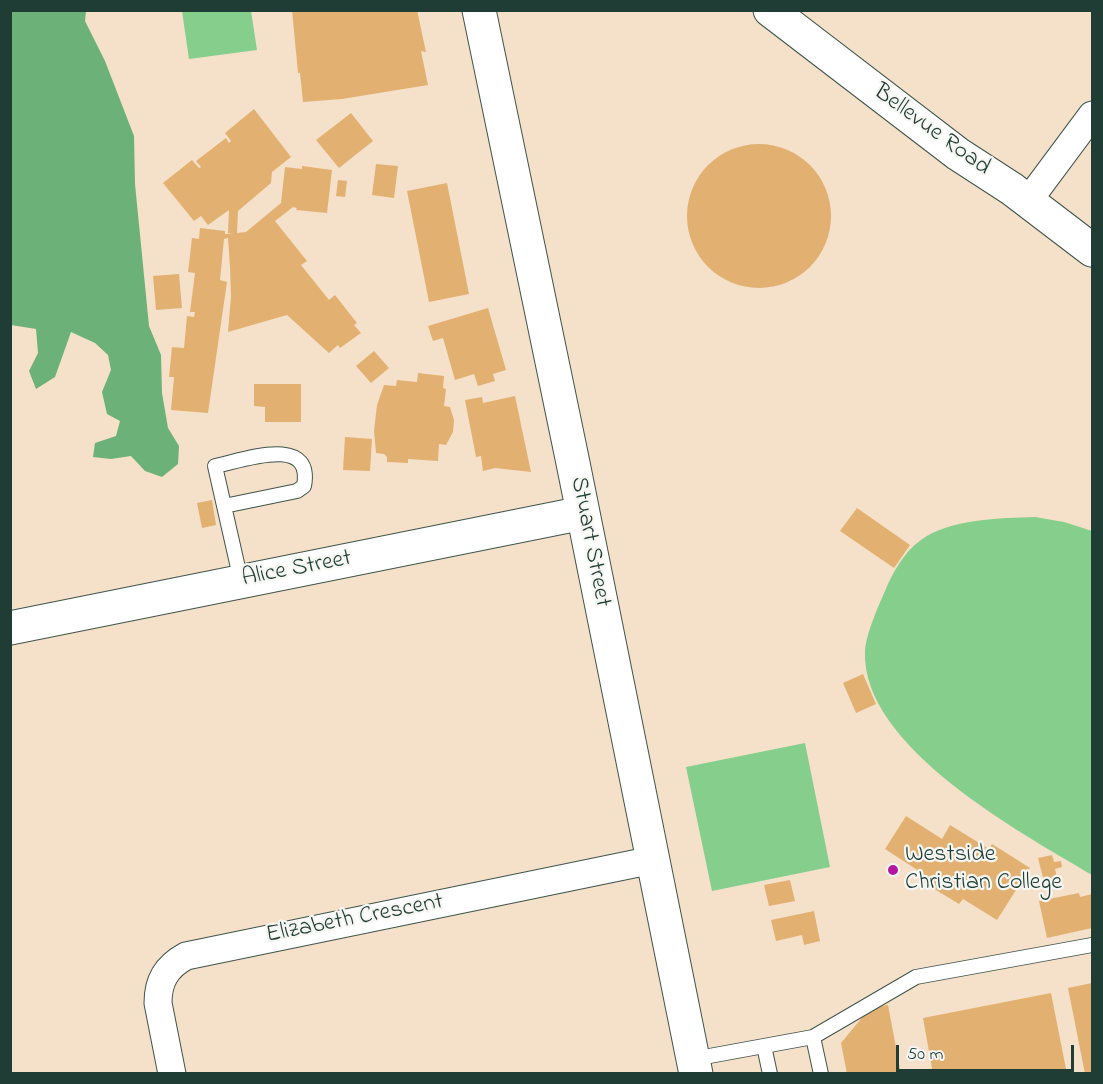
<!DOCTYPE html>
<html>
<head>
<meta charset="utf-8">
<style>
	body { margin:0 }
	#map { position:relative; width:1103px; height:1084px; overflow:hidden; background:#f5e0c9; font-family:"Indie Flower",sans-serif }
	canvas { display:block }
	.frame { position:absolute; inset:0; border:12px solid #1f3d34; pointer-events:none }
	.scale { position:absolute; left:896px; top:1045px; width:178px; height:27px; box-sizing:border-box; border:3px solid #1f3d34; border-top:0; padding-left:8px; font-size:18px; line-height:21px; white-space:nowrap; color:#1f3d34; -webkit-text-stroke:4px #f6f6f2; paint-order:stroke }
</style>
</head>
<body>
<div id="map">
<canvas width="1103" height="1084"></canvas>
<div class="frame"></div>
<div class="scale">50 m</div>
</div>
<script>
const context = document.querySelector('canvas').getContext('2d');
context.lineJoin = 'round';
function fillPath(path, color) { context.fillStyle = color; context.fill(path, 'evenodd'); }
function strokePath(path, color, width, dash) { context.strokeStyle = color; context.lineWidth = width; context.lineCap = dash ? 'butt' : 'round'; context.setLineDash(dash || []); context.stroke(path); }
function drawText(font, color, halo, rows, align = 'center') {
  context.font = font + ' "Indie Flower",sans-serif'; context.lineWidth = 4.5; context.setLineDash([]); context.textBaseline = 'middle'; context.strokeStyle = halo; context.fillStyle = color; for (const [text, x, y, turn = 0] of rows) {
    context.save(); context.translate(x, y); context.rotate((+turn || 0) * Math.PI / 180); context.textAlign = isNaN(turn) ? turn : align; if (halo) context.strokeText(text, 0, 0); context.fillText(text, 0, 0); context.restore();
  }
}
const green = new Path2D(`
	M182 11H251L257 50 189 59Z
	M1035 517 1064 522 1092 531V875C1022 833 861 747 865 651 866 634 878 607 885 591 893 572 904 552 921 540 949 519 1001 518 1035 517Z
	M805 743 830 867 712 891 686 767Z`);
const forest = new Path2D(`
	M11 10 86 11 85 21 105 61 134 136 135 184 149 326 161 355 162 393 168 428 179 446 178 464 162 477 145 471 131 456 111 459 93 457 95 443 116 436 120 421 107 414 102 392 111 370 108 355 95 343 71 332 55 377 36 389 29 371 38 353 36 329 11 325Z`);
const building = new Path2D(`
	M292 10H417L426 52 421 51 428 85 342 99 303 102 300 73H298Z
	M254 109 291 157 272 172 271 183 238 211 237 233 246 232 281 203 285 167 302 169V166L332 170 327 213 296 210 297 208 293 207 275 221 307 261 301 265 329 300 335 295 357 323 354 325 361 333 340 348 338 345 329 353 287 315 228 332 231 296 230 267 228 238 224 239 220 280 227 282 208 413 171 410 174 377H169L172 347 184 348 187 316 194 317 195 312H190L195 273 188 272 192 238 199 239 200 228 225 231V234H227L233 233H228L229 210 208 225 201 216 194 221 163 183 192 160 199 168 201 167 196 161 226 138 229 143 231 141 225 133Z
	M351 113 373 141 339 168 316 140Z
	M687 216a72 72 0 1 1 144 0a72 72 0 1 1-144 0Z
	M376 164 398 166 394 198 372 195Z
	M338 180 347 181 345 197 336 196Z
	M447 183 469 294 429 302 407 191Z
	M179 274 182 308 156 310 153 276Z
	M488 308 506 370 493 374 495 381 478 386 474 374 455 380 443 338 433 341 428 326Z
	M374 351 389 368 371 383 356 366Z
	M418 373 444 376 443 388 446 389 444 406 450 407 454 420 453 432 446 445 439 444 438 461 408 459V463L387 462V457L384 454 376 453 374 431 377 405 384 385 396 386 397 380 417 382Z
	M254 384H301V422H265V407L254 406Z
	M515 396 531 472 495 468 483 471 481 456 476 457 465 400 482 397 483 403Z
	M345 437 372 439 370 471 343 470Z
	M212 500 216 525 202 528 197 503Z
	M857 508 910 545 894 568 840 531Z
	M863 674 876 704 856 713 843 683Z
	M906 816 942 839 950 825 989 849 992 844 1030 868 997 920 963 899 959 904 918 879 922 873 885 849Z
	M1052 855 1054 862 1061 861 1062 867 1055 869 1059 886 1046 889 1038 858Z
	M790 880 795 901 769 906 764 885Z
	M1079 893 1080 897 1092 894V928L1047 938 1039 901Z
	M814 911 820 941 804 945 802 935 776 941 771 920Z
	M1092 983V1074H1085L1068 988Z
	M1051 993 1067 1074H933L923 1018Z
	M888 1005 901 1074H847L841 1043 870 1008Z`);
const service = new Path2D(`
	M224 506 297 491 304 486C314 433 241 461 215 466L241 581
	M813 1037 916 977 1092 945
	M764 1046 770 1074
	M693 1059 813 1037 821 1074`);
const minor = new Path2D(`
	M1028 201 1092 115
	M172 1074 158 1003C158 981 166 967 186 956L653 860`);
const tertiary = new Path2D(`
	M479 10 573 463 696 1074
	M770 10 958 154 1012 189 1092 250
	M10 628 583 513`);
const markers = [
	[893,870,6,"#b5179e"]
];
const streetNames = [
	["Bellevue Road",931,131,36],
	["Stuart Street",589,542,79],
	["Alice Street",297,570,-11],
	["Elizabeth Crescent",355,920,-11]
];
const poiNames = [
	["Westside",905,856],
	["Christian College",905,884]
];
fillPath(green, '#85ce8b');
fillPath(forest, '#6cb177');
fillPath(building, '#e2b171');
strokePath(service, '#3f554a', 16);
strokePath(minor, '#3f554a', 29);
strokePath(tertiary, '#3f554a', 35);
strokePath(service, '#fff', 14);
strokePath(minor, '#fff', 27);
strokePath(tertiary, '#fff', 33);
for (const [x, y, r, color] of markers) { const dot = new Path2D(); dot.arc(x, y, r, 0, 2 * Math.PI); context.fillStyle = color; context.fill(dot); strokePath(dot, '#f6f6f2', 2); }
drawText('24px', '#1f3d34', '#f6f6f2', streetNames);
drawText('24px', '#1f3d34', '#f6f6f2', poiNames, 'left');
</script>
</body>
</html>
